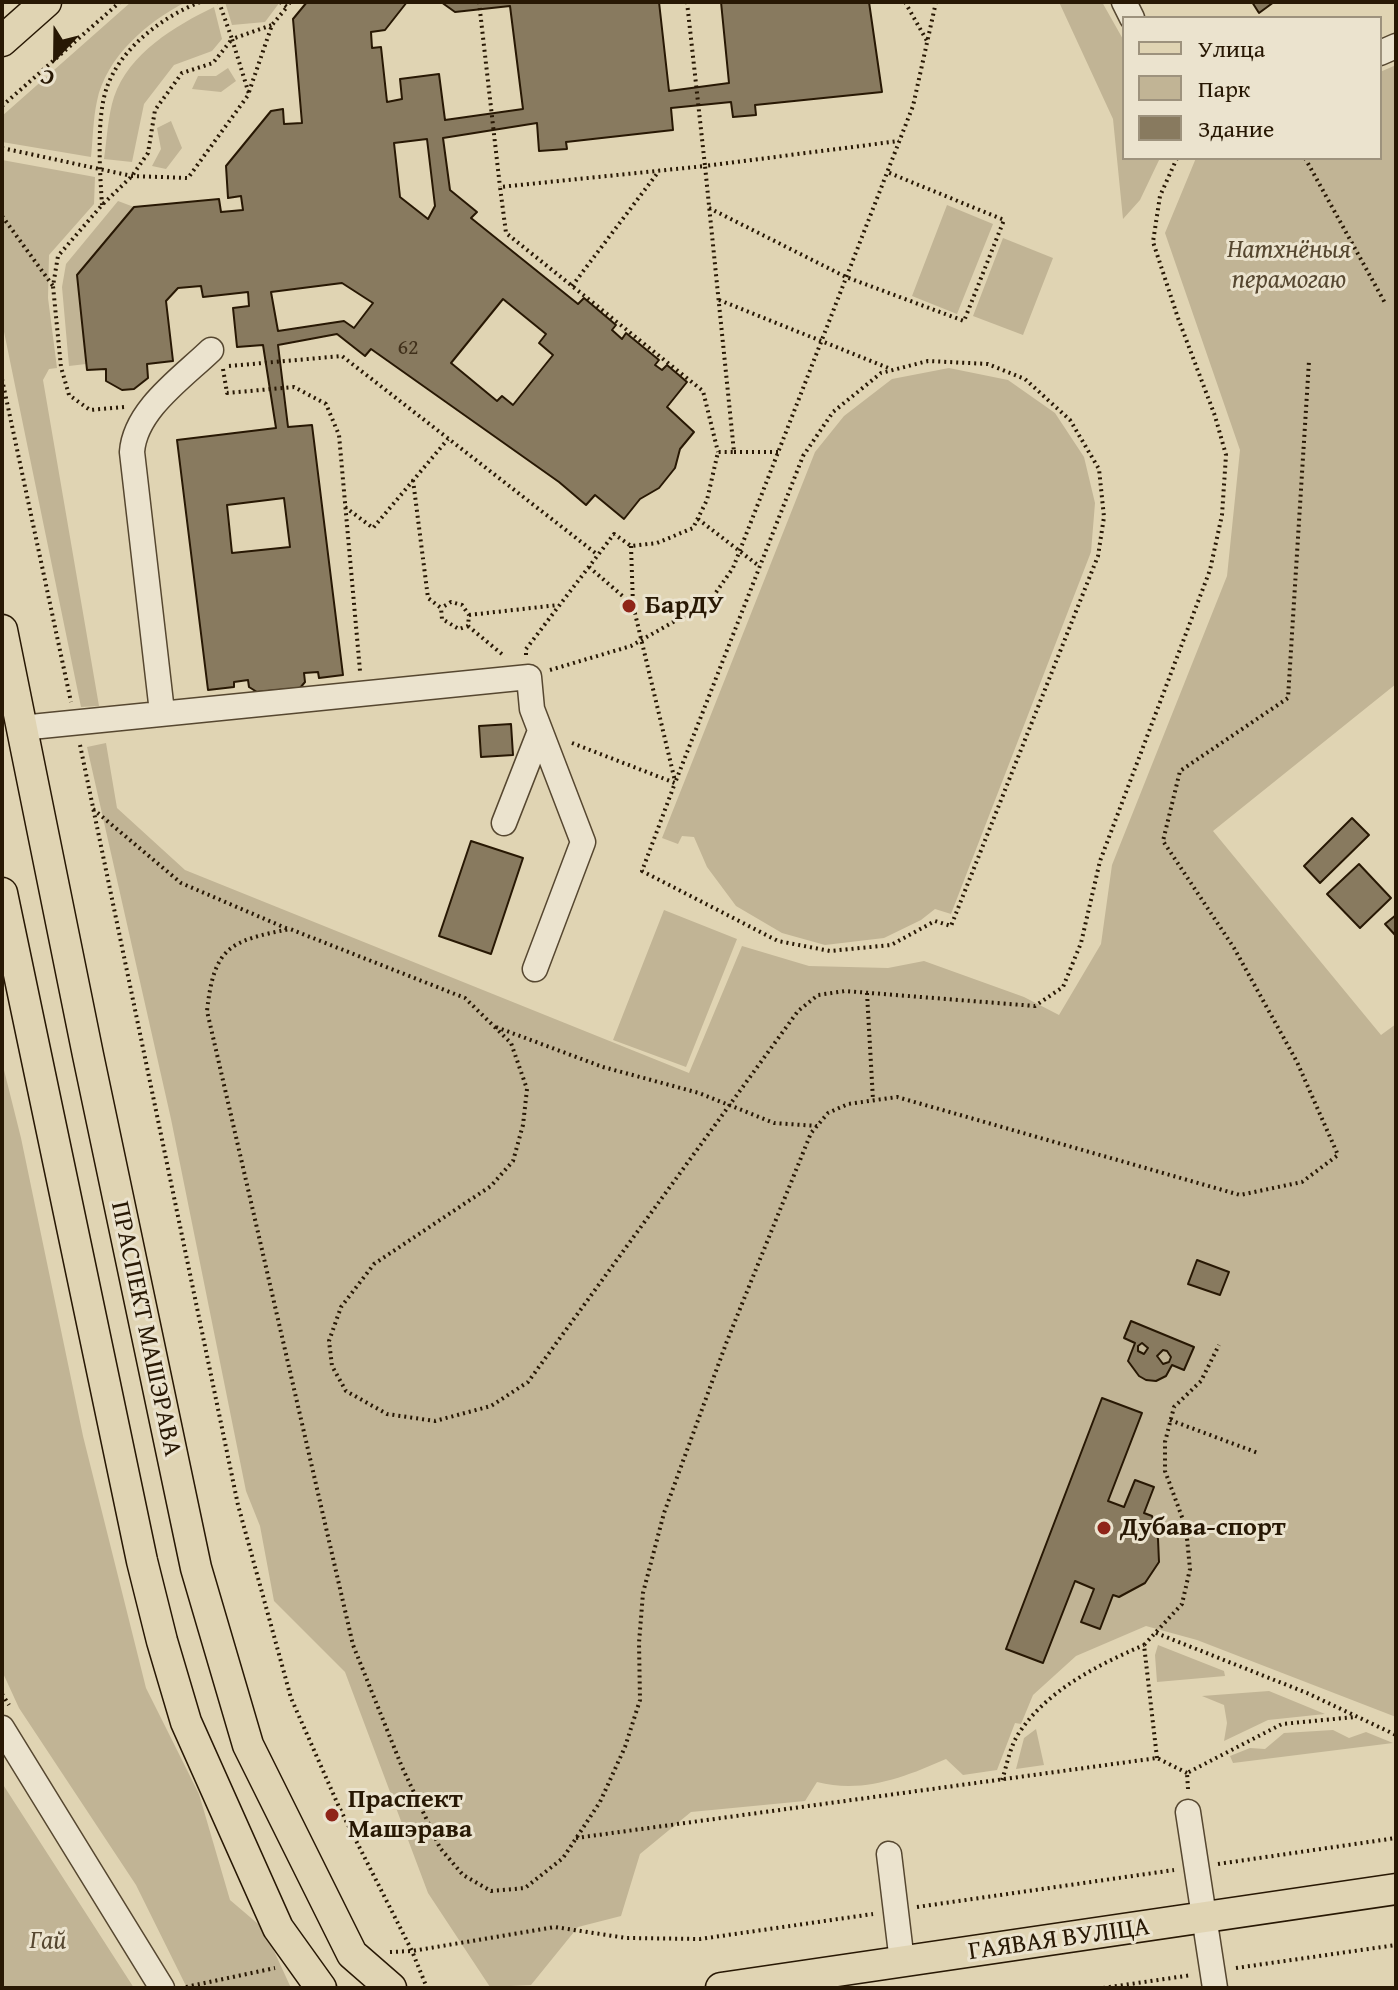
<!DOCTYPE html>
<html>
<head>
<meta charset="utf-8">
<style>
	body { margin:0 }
	#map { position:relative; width:1398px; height:1990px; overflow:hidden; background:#e0d4b3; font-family:"Gentium Book Plus",serif }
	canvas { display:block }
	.frame { position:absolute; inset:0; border:4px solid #281804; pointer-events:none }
	.legend { position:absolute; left:1122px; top:16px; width:260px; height:144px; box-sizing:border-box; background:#ebe3ce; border:2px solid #9d927d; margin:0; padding:10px 14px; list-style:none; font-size:24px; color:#281804 }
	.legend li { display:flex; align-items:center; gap:16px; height:40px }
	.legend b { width:40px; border:2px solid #9d927d }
	.north { position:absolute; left:16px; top:16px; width:80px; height:80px; -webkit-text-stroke:6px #ebe3ce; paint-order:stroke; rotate:202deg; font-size:22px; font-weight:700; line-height:32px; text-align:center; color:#281804 }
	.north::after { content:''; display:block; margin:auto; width:28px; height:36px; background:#281804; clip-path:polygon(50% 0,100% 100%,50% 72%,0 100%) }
</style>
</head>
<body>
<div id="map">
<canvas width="1398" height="1990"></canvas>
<div class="frame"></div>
<ul class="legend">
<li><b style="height:10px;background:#e0d4b3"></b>Улица</li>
<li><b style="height:22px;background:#c1b495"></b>Парк</li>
<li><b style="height:22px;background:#887a5f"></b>Здание</li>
</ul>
<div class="north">С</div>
</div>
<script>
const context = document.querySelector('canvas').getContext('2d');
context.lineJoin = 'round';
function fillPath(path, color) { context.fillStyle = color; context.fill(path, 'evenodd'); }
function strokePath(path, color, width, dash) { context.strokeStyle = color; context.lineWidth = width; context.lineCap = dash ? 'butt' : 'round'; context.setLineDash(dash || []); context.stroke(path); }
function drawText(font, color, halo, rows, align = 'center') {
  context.font = font + ' "Gentium Book Plus",serif'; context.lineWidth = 6; context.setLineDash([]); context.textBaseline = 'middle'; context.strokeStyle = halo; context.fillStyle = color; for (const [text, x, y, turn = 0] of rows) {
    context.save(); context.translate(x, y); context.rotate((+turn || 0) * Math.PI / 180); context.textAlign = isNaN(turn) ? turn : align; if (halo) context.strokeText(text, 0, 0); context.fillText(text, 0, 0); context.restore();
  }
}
const green = new Path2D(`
	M131 2H186C148 21 106 57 97 101 93 119 93 139 91 157L2 142V116Z
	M225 2H280L265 22 232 25Z
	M1059 2H1102L1124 41V158H1160L1140 200 1123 219 1113 119Z
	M214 7 222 39 212 51 174 65 144 104 132 162 104 159C107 139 108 115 114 97 129 53 175 26 214 7Z
	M1396 65V684L1213 831 1381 1035 1396 1024V1717L1197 1640 1146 1626 1076 1656 1033 1695 1021 1724 1015 1723 997 1770 963 1775 946 1759C905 1777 863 1794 817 1782L805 1801 691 1812 640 1854 621 1916 578 1927 531 1985 490 1987 428 1893 345 1672 274 1601 260 1526 246 1491 171 1119 87 747 106 743 117 808 185 870 689 1073 742 946 809 966 888 968 924 961 1024 997 1059 1015 1101 944 1112 865 1227 576 1240 450 1165 233 1196 158H1380V72Z
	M228 68 236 81 221 92 192 89 198 76H216Z
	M171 121 182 148 166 169 152 166 161 149 157 128Z
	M2 160 95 177 94 204 49 255 48 298 57 368 49 369 43 380 99 706 81 707 2 322Z
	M118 201 134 207 77 275 86 364 69 366 62 287 66 264Z
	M947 205 993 224 957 314 912 296Z
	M1003 238 1053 258 1023 335 973 316Z
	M949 368 1008 380 1055 413 1084 457 1095 503 1091 552 951 914 935 909 921 920 884 938 825 945 782 933 736 906 707 867 694 837 682 836 678 844 662 838 815 452 844 416 892 379Z
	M664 910 737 939 686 1067 613 1040Z
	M2 1062 21 1138 83 1436 146 1688 199 1794 230 1900 264 1929 291 1988H187L136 1885 19 1708 2 1671Z
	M1158 1645 1224 1671 1225 1676 1157 1682 1155 1655Z
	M1269 1691 1325 1714 1268 1720 1224 1741 1227 1723 1224 1705 1202 1696Z
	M1036 1729 1044 1765 1016 1769 1024 1738Z
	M1333 1730 1349 1738 1366 1732 1393 1743 1233 1763 1230 1756 1250 1748 1265 1749 1284 1733Z
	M2 1783 134 1988H2Z`);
const building = new Path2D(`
	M307 2H407L385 30 371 32 372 48 381 47 387 102 402 99 400 79 439 74 445 120 523 109 510 6 455 12 441 2H659L669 91 729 83 721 2H869L882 92 755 105 756 115 733 117 731 102 671 108 673 130 566 142 567 149 539 151 537 123 443 138 450 190 477 212 471 218 578 304 584 298 616 325 612 330 622 339 626 333 659 360 655 365 662 370 667 365 687 382 667 407 694 432 680 449 675 468 659 488 640 499 624 519 595 495 586 505 559 482 371 349 365 356 337 334 278 345 288 427 312 425 343 675 319 678 318 672 304 673 305 682 300 688 257 692 249 687 248 680 234 682V687L208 690 177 440 276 428 263 345 237 347 233 308 249 306 248 292 203 297 201 286 178 288 166 301 173 361 147 364 148 378 134 389 122 390 106 381V369L87 370 77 275 134 207 219 199 221 212 243 210 241 196 228 198 226 166 271 111 283 109 284 124 302 123 293 19ZM427 139 435 206 428 219 400 197 394 143ZM342 283 373 303 354 328 344 321 278 331 271 292ZM503 299 546 334 539 343 553 355 513 405 502 396 497 401 451 363ZM284 498 290 547 232 553 227 505Z
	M1252 2H1274L1259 13Z
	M511 724 513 755 481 757 479 726Z
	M1352 818 1369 835 1320 883 1304 866Z
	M471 841 523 858 491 954 439 936Z
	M1359 864 1391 898 1360 928 1327 894Z
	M1396 915V936L1385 924Z
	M1197 1260 1229 1272 1220 1295 1188 1284Z
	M1131 1321 1194 1347 1184 1370 1172 1365 1166 1376 1156 1381 1146 1380 1139 1376 1128 1361 1135 1343 1124 1338ZM1142 1343 1148 1348 1144 1354 1138 1351V1346ZM1163 1350 1167 1351 1171 1357 1169 1362 1163 1364 1157 1356Z
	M1102 1398 1142 1413 1108 1501 1124 1507 1135 1480 1154 1487 1144 1513 1152 1516 1158 1539 1159 1562 1145 1583 1119 1597 1113 1595 1100 1629 1081 1622 1094 1589 1075 1581 1043 1663 1006 1649Z`);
const path = new Path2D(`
	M280 2 287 7 290 2
	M479 2 500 187
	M687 2 705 166 500 187 506 233 703 391 718 452
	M905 2 927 41
	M249 92 272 25 287 7
	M2 106 120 2
	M2 148 132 176 188 178 249 94 232 39 272 25
	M1177 158 1160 196 1153 242 1178 318 1215 416 1226 455 1222 515 1210 570 1100 861 1081 943 1063 987 1035 1006 845 991 818 995 798 1011 528 1382 491 1406 435 1421 387 1414 346 1391 332 1366 329 1341 341 1307 374 1264 491 1186 513 1161 523 1125 527 1089 511 1043 465 998 290 929C229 941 214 947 207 1011L353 1645 402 1767 440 1848 463 1875 491 1891 525 1888 563 1858 600 1802 625 1747 640 1700 639 1643 643 1593 664 1513 727 1341 811 1133 828 1113 848 1104 897 1097 1240 1195 1302 1182 1338 1155 1297 1062 1234 948 1163 841 1180 771 1288 698 1309 361
	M1305 158 1385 303
	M102 205C100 173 96 117 107 87 121 48 162 17 200 2
	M709 208 846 277 964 321 1004 220 887 172
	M2 216 53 286
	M572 286 659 171
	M719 300 891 369
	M229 366 342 356 598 555
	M223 369 227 393 294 387 326 404 339 435 360 671
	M2 379 71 702
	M124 407 90 410 69 395 61 367 53 286 58 256 102 205 132 176 148 153 155 110 182 73 213 63 232 39 219 2
	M734 452H778
	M413 480 428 598 441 608 442 619 459 629 468 626 469 615 462 605 451 602 441 608
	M345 507 373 528 448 439
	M698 519 759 566
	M631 546 633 605
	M589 567 633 605 675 781
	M469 615 558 605
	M468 626 503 655
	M526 655V649L614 534 631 546 657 543 693 528 707 500 718 452H734L705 166 899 141
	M550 670 631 646 710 601 733 568 913 106 936 2
	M572 743 675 783 642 871 778 941 830 951 891 945 935 921 951 926 1098 556 1104 517 1099 469 1070 420 1025 379 988 364 928 361 881 373 833 412 803 456 675 783
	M80 745 238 1505 291 1698 339 1807 412 1951 427 1988
	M93 809 181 883 288 929
	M867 993 873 1100
	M496 1027 603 1067 699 1093 774 1123 817 1126
	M1170 1420 1258 1453
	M1156 1633 1307 1693 1396 1735
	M2 1694 9 1705
	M1157 1758 1144 1645 1182 1604 1190 1569 1186 1528 1165 1471V1442L1174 1407 1201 1381 1219 1345
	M1002 1780C1007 1765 1010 1746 1019 1733 1047 1690 1098 1665 1144 1645
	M1188 1789 1187 1773 1282 1724 1355 1717
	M576 1838 1157 1758 1187 1773
	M1218 1864 1396 1838
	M917 1907 1174 1870
	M390 1952 412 1951 555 1927 626 1938 700 1939 873 1914
	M1236 1968 1396 1945
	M186 1987 275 1968
	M1103 1988 1192 1975`);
const minor = new Path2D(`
	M1124 2 1132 18
	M1380 53 1396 46
	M162 712 132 452C135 410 182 378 211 350
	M21 728 529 677 532 709 583 842 535 969
	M504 823 540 731
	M2 1728 162 1988
	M1188 1812 1215 1988
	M889 1854 902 1962`);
const major = new Path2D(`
	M2 41 46 2
	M2 630 88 1055 196 1568 248 1745 352 1954 391 1988
	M2 893 142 1561 162 1641 186 1722 278 1928 321 1988
	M721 1988 1396 1889`);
const markers = [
	[629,606,8,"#8f2418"],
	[1104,1528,8,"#8f2418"],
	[332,1815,8,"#8f2418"]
];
const numberNames = [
	["62",408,348]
];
const parkNames = [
	["Натхнёныя",1289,250],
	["перамогаю",1289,280],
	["Гай",48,1941]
];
const poiNames = [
	["БарДУ",645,606],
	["Дубава-спорт",1120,1528],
	["Праспект",348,1800],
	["Машэрава",348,1830]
];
const streetNames = [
	["ПРАСПЕКТ МАШЭРАВА",145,1329,78],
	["ГАЯВАЯ ВУЛІЦА",1059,1940,-8]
];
fillPath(green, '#c1b495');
fillPath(building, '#887a5f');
strokePath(building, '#281804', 2);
strokePath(minor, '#564730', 27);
strokePath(major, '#281804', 33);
strokePath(path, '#281804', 4, [2, 4]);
strokePath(minor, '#ebe3ce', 24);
strokePath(major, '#e0d4b3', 30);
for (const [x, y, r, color] of markers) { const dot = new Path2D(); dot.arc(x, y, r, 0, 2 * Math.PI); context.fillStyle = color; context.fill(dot); strokePath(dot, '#ebe3ce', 3); }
drawText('22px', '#40301b', null, numberNames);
drawText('italic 26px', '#564730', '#ebe3ce', parkNames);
drawText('bold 26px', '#281804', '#ebe3ce', poiNames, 'left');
drawText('26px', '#281804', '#ebe3ce', streetNames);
</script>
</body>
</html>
